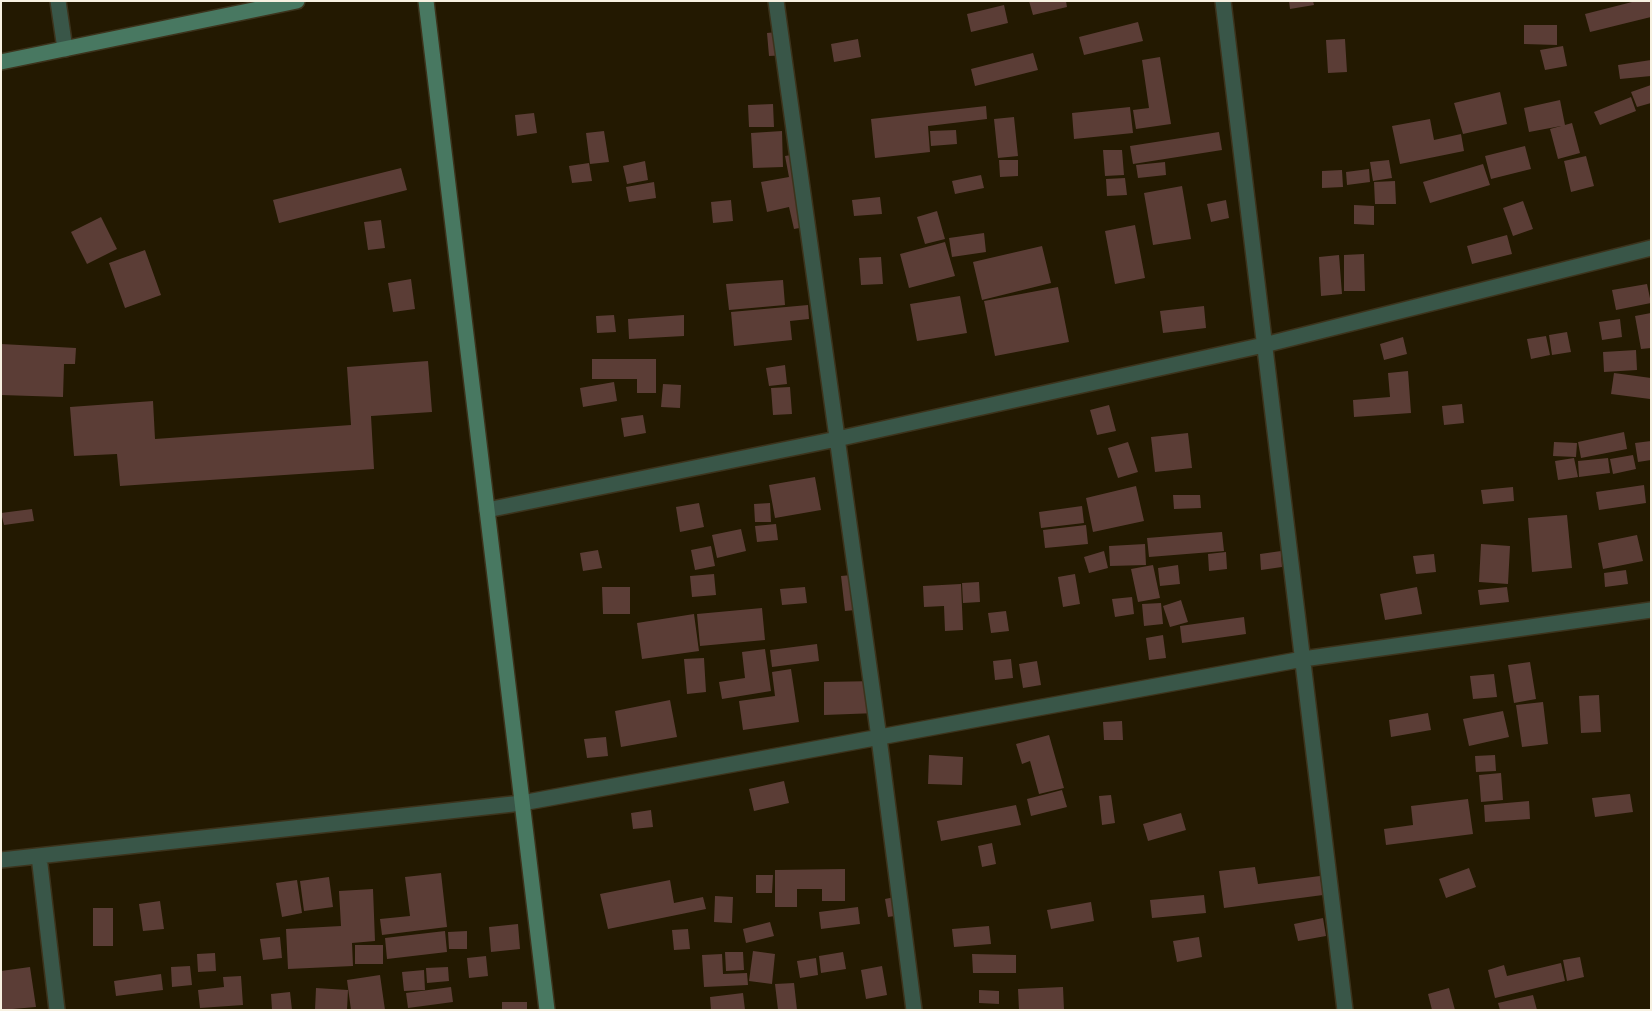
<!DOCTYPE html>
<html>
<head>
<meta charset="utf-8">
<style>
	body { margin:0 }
	#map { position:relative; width:1652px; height:1011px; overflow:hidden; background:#231901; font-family:"Golos Text",sans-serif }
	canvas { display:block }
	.frame { position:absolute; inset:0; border:2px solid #f7f1e1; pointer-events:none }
</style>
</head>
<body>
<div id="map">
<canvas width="1652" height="1011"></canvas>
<div class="frame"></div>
</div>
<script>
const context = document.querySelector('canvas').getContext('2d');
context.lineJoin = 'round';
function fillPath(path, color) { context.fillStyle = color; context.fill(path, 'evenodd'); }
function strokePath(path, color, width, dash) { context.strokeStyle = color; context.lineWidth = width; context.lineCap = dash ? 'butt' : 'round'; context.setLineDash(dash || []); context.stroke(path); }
const building = new Path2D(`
	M1029 1H1066L1067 7 1033 15Z
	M1289 1H1313L1314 5 1290 9Z
	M1636 1H1651V17L1590 32 1585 14Z
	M1004 5 1008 23 971 32 967 14Z
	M1138 22 1143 41 1084 55 1079 37Z
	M1524 25H1557V45L1524 44Z
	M787 31 789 55 769 56 767 33Z
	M858 39 861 57 834 62 831 44Z
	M1345 39 1347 72 1328 73 1326 40Z
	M1563 46 1567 66 1545 70 1540 50Z
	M1033 53 1038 70 975 86 971 69Z
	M1160 57 1171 124 1136 129 1133 110 1149 108 1142 60Z
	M1651 60V76L1620 79 1618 65Z
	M1651 85V103L1637 107 1631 92Z
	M1500 92 1507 124 1463 134 1454 103Z
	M1631 97 1636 111 1600 125 1594 112Z
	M1560 100 1565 125 1572 123 1580 153 1558 159 1550 129 1561 126 1529 132 1524 108Z
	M773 104 774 127H749L748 105Z
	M986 106 987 119 928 126 930 152 875 158 871 119Z
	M1130 107 1133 133 1074 139 1072 113Z
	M534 113 537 133 517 136 515 115Z
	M1014 117 1018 156 998 158 994 119Z
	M1430 119 1434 140 1461 134 1464 151 1400 164 1392 126Z
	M956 130 957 144 931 146 930 131Z
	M604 131 609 162 590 164 586 133Z
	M782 131 783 167 753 168 751 133Z
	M1219 132 1222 150 1133 164 1130 146Z
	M1525 146 1531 169 1491 179 1485 156Z
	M1103 150H1122L1124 175 1105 176Z
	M803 153 816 225 794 229 789 207 767 212 761 182 789 177 785 156Z
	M1586 156 1594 186 1571 192 1564 161Z
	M999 160H1018V176L1000 177Z
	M1389 160 1392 178 1373 181 1370 162Z
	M645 161 648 180 627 184 623 166Z
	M1165 162 1166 175 1138 178 1136 165Z
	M589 163 592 181 572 183 569 166Z
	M1483 164 1490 185 1430 203 1423 182Z
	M401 168 407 190 279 223 273 200Z
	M1369 169 1370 182 1347 185 1346 172Z
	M1342 170 1343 187 1322 188V171Z
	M981 175 984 188 955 194 952 181Z
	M1125 178 1127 195 1107 196 1106 179Z
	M1395 181 1396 204H1375L1374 182Z
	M654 182 656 198 629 202 626 187Z
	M1182 186 1191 239 1153 245 1144 193Z
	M880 197 882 214 854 216 852 200Z
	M731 200 733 221 713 223 711 202Z
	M1226 200 1229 218 1211 222 1207 204Z
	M1523 201 1533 229 1513 236 1503 208Z
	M1354 205 1374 206V225L1354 224Z
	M937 211 945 239 925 244 917 217Z
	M101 217 117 249 87 264 71 232Z
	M381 220 385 248 368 250 364 222Z
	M1135 225 1145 278 1115 284 1105 231Z
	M984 233 986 252 952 257 949 238Z
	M1507 235 1512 254 1472 264 1467 246Z
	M945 242 955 276 909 288 900 254Z
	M1042 246 1051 283 982 300 973 262Z
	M145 250 161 295 125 308 109 263Z
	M1364 254 1365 291H1344V255Z
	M1339 255 1342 294 1321 296 1319 257Z
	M881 257 883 284 861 285 859 258Z
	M411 279 415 309 393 312 388 283Z
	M783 280 785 305 729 310 726 284Z
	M1647 284 1651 303 1616 310 1612 290Z
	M1058 287 1069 342 995 356 984 301Z
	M960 296 967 333 917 341 910 304Z
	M808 305 809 319 790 321 792 340 734 346 731 312Z
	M1204 306 1206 328 1163 333 1160 311Z
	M1651 313V348L1641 349 1635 316Z
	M614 315 616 332 597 333 596 316Z
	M684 315V336L629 339 628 319Z
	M1620 319 1622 337 1602 340 1599 322Z
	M1567 332 1571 352 1552 355 1549 335Z
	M1546 336 1550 355 1531 359 1527 339Z
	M1403 337 1407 354 1384 360 1380 344Z
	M1 344 76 348 75 364H64L63 397 1 395Z
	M1636 350 1637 370 1604 372 1603 352Z
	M592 359H656V393H637V379H592Z
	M428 361 432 412 371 416 374 469 120 486 117 454 74 456 70 407 153 401 155 439 351 425 347 367Z
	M785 365 787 384 769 386 766 368Z
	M1408 371 1411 413 1354 417 1353 400 1390 397 1388 373Z
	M1614 373 1651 378 1650 399 1611 394Z
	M614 382 617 401 583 407 580 388Z
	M663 384 681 385 680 408 661 407Z
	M790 387 792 414 773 415 771 388Z
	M1462 404 1464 423 1444 425 1442 406Z
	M1109 405 1116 431 1097 435 1090 410Z
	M643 415 646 433 624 437 621 418Z
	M1624 432 1627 449 1581 458 1578 442Z
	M1188 433 1192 468 1155 472 1151 437Z
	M1651 441V460L1638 462 1635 443Z
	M1128 442 1138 472 1118 478 1108 448Z
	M1554 442 1577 443 1576 457 1553 456Z
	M1633 455 1636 469 1613 474 1610 459Z
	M1574 458 1578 477 1558 480 1555 461Z
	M1608 458 1610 473 1579 477 1578 461Z
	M815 477 821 510 775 518 769 485Z
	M1644 485 1646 503 1599 510 1596 492Z
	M1136 486 1144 521 1093 532 1086 498Z
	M1513 487 1514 501 1483 504 1481 490Z
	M1173 495H1200L1201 508 1174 509Z
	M699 503 704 527 680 532 676 507Z
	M770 503 771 522H755L754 504Z
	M1082 506 1084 523 1041 528 1039 512Z
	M32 509 34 521 4 525 1 513Z
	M1567 515 1572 568 1532 572 1528 518Z
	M776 524 778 540 757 542 755 526Z
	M1086 525 1088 544 1045 548 1043 530Z
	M741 529 746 551 717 558 712 535Z
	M1222 532 1224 551 1149 557 1147 538Z
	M1637 535 1643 561 1603 569 1598 543Z
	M1145 544 1146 565 1110 566 1109 546Z
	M1481 544 1510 546 1508 584 1479 582Z
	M711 546 715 566 695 570 691 550Z
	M598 550 602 568 583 571 580 553Z
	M1104 551 1108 568 1089 573 1084 557Z
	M1281 551 1282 567 1261 570 1260 554Z
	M1226 552 1227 569 1209 571 1208 554Z
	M1434 554 1436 572 1416 574 1413 556Z
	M1153 565 1160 598 1138 602 1131 569Z
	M1178 565 1180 584 1160 586 1158 568Z
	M1626 570 1628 584 1605 587 1604 573Z
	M714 574 716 595 692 597 690 576Z
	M862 574 866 609 845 611 841 576Z
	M1075 574 1080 604 1063 607 1058 577Z
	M979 582 980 602 963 603 962 583Z
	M961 584 963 630 945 631 944 606 924 607 923 586Z
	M602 587H630V614H603Z
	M805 587 807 603 782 605 780 589Z
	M1417 587 1422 614 1385 620 1380 594Z
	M1507 587 1509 602 1480 605 1478 590Z
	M1132 597 1134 614 1115 617 1112 599Z
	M1181 600 1188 622 1170 627 1163 606Z
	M1161 603 1163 624 1144 626 1142 604Z
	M762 608 765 640 700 646 697 614Z
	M1006 611 1009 631 991 633 988 613Z
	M694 614 699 651 642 659 637 623Z
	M1244 617 1246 634 1182 643 1180 626Z
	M1163 635 1166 658 1149 660 1146 638Z
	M817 644 819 661 772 667 770 650Z
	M765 649 771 691 722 699 719 682 745 678 742 652Z
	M704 658 706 692 687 694 684 659Z
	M1011 659 1013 678 995 680 993 661Z
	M1037 661 1041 685 1023 688 1019 664Z
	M1530 662 1536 699 1514 703 1508 665Z
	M791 669 799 722 743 730 739 701 775 696 772 672Z
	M1494 674 1497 697 1473 699 1470 676Z
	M876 681 877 713 824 715V682Z
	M1599 695 1601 732 1581 733 1579 696Z
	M670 700 677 737 621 747 615 711Z
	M1543 702 1548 744 1522 747 1516 705Z
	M1503 711 1509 737 1469 746 1463 719Z
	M1428 713 1431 730 1391 737 1389 720Z
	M1122 721 1123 740H1104L1103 722Z
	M1049 735 1064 788 1039 794 1030 761 1022 764 1016 744Z
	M606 737 608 756 587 758 584 739Z
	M929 755 963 757 962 785 928 784Z
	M1495 755 1496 771 1476 772 1475 756Z
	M1501 773 1503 800 1481 802 1479 775Z
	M784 781 789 803 754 811 749 789Z
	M1062 790 1067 807 1031 816 1027 799Z
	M1630 794 1633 812 1595 817 1592 798Z
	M1111 795 1115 823 1102 825 1099 796Z
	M1468 799 1473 834 1386 845 1384 829 1413 825 1411 806Z
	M1529 801 1530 819 1485 822 1484 805Z
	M1016 805 1021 825 941 841 937 821Z
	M651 810 653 827 633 829 631 813Z
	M1181 813 1186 830 1148 841 1143 824Z
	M992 843 996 864 982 867 978 846Z
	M1255 867 1258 884 1320 876 1323 895 1224 908 1219 871Z
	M1469 868 1476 887 1446 898 1439 879Z
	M845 869V901H822V889H797V907H775V870Z
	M441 873 447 927 382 935 380 919 410 916 405 877Z
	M756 875H773L772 893H756Z
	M329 877 333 907 304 911 300 881Z
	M297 880 302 913 282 917 276 883Z
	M670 880 674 903 703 897 706 909 608 929 600 894Z
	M373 889 375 941 352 943 353 966 288 969 286 929 341 926 339 891Z
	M904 895 908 914 888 917 885 899Z
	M1204 895 1206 913 1152 918 1150 900Z
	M715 896 733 897 732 923 714 922Z
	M160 901 164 929 143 931 139 904Z
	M1091 902 1094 921 1051 929 1047 910Z
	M858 907 860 924 821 929 819 912Z
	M93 908H113V946H93Z
	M1323 918 1326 936 1298 941 1294 924Z
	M770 922 774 936 746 943 743 929Z
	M518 924 520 949 491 952 489 927Z
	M989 926 991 944 954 947 952 929Z
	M688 929 690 949 674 950 672 930Z
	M445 931 447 952 387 959 385 938Z
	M467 931V949H449L448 932Z
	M280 937 282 958 263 960 260 939Z
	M1199 937 1202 957 1177 962 1173 941Z
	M355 945H383V964H355Z
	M753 951 775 954 772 984 749 981Z
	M725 952H743L744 970 726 971Z
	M843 952 846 969 821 973 819 956Z
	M215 953 216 971 198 972 197 954Z
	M722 954 723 974 747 973 748 985 704 987 702 955Z
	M972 954 1016 955V973H973Z
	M486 956 488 976 469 978 467 958Z
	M1580 957 1584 977 1567 981 1563 960Z
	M816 958 818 975 800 978 797 961Z
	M1561 963 1565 981 1495 998 1488 970 1504 965 1507 976Z
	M190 966 192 985 172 987 171 967Z
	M882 966 887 995 866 999 861 970Z
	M30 967 36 1007 1 1010V971Z
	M448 967 449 981 427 983 426 968Z
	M424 970 425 990 404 991 402 972Z
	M161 974 163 990 116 996 114 981Z
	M380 975 385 1010H351L347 980Z
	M241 976 243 1005 200 1008 198 990 224 987 223 977Z
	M794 983 797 1010H778L775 984Z
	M451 987 453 1002 408 1008 406 993Z
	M1063 987 1064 1010H1019L1018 989Z
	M316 988 348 990 347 1010H315Z
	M1449 988 1455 1010H1432L1428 994Z
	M979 990 999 991V1004L979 1003Z
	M290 992 292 1010H272L271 994Z
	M743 993 745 1010H711L710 997Z
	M1533 995 1537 1010H1500L1498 1003Z
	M502 1002H527V1010H502Z`);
const street = new Path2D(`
	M58 1 65 49
	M776 1 879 738 914 1010
	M1223 1 1345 1010
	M487 510 837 439 1264 345 1651 248
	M39 856 57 1010
	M1 860 522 803 1303 659 1651 610`);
const secondary = new Path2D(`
	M426 1 547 1010
	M1 62 297 1`);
fillPath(building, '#5b3d36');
strokePath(street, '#3c331c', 18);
strokePath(secondary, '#3c331c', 18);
strokePath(street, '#395648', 15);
strokePath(secondary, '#487861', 15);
</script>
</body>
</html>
